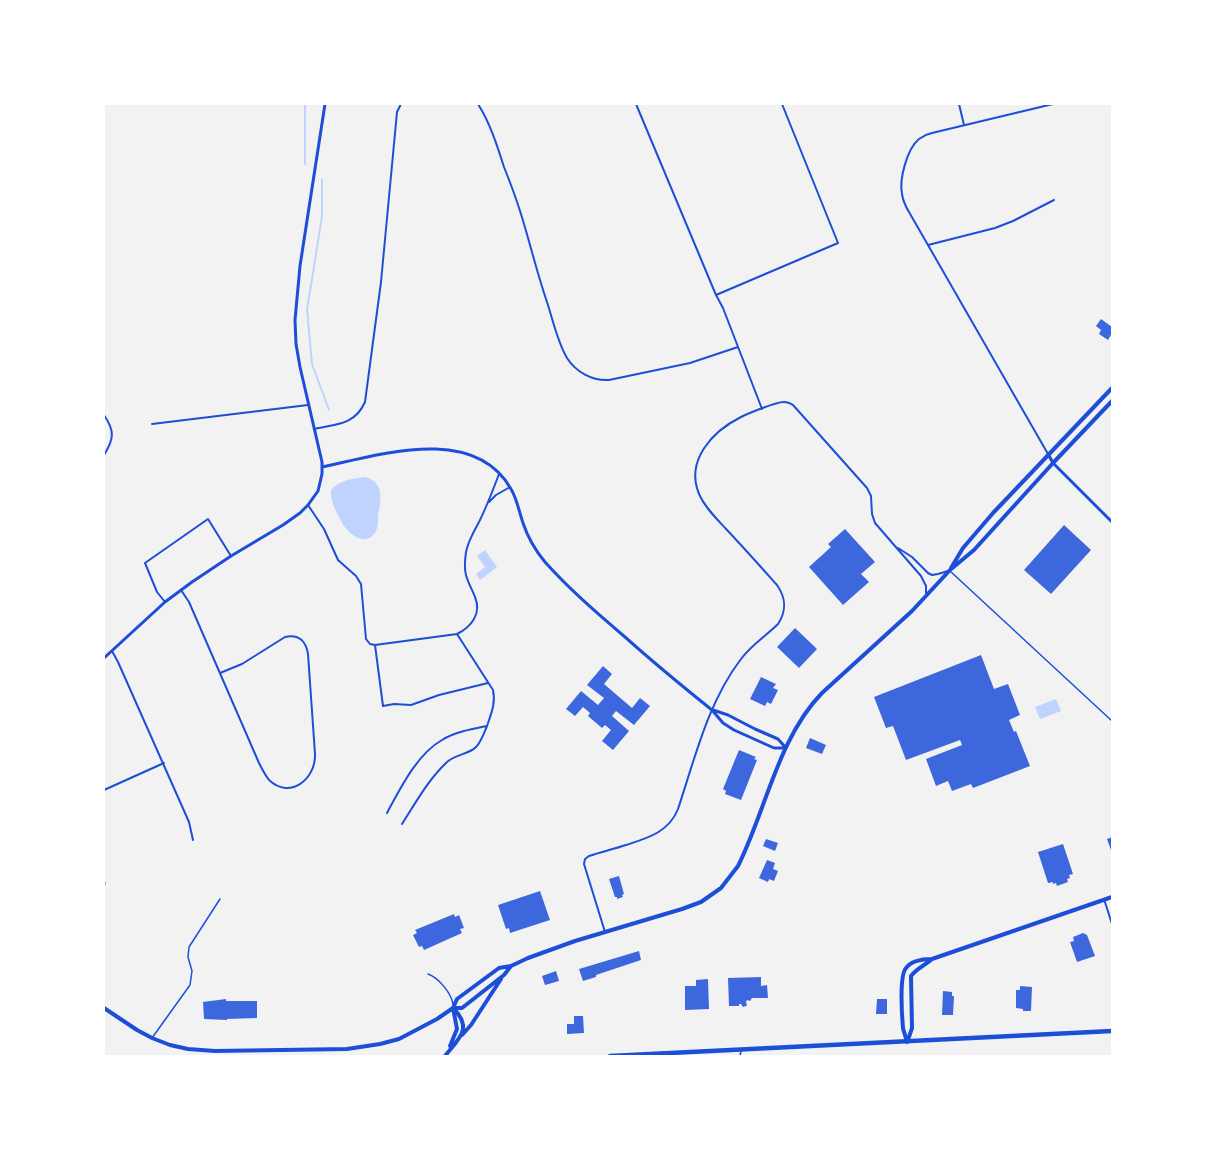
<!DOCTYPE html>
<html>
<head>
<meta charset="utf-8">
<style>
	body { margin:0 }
	#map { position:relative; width:1216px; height:1160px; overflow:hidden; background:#f2f2f2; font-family:"Archivo Narrow",sans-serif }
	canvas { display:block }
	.frame { position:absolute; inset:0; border:105px solid #fff; pointer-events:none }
</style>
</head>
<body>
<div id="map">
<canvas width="1216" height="1160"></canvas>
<div class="frame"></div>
</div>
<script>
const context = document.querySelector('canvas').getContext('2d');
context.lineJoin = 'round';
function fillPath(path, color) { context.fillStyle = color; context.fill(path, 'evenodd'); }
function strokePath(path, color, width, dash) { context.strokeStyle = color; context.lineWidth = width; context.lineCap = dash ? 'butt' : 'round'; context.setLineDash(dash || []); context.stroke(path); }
const water = new Path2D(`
	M365 477C385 482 381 500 378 516 378 522 378 530 374 534 363 548 346 531 341 521 336 511 330 501 331 490 338 481 354 478 365 477Z
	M485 550 497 567 480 580 476 574 485 567 477 556Z
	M1056 699 1061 711 1040 719 1035 707Z`);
const stream = new Path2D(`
	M305 104V164
	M322 180V216L313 273 307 309 312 364 329 410`);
const building = new Path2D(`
	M1101 319 1112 327V333L1108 340 1099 334 1101 330 1096 326Z
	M1064 525 1091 550 1051 594 1024 570Z
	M845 529 875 562 861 574 869 582 843 605 809 567 831 547 828 544Z
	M795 628 817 649 799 668 777 647Z
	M981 655 994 689 1008 684 1020 715 1009 720 1014 732 1016 731 1030 766 973 788 971 784 952 791 948 781 936 786 926 759 962 745 960 740 906 760 893 726 886 728 874 697Z
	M603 666 612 674 604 684 632 708 640 698 650 706 634 725 616 711 612 716 629 731 613 750 602 741 611 730 605 725 602 728 588 716 590 713 583 707 575 716 566 709 581 691 598 705 604 698 587 685Z
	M761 677 776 684 773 688 778 690 771 704 767 702 765 706 750 699Z
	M810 738 826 745 822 754 806 748Z
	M739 750 756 757 754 759 757 760 741 800 725 794 726 791 723 789Z
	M1112 837V853L1107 839Z
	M766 839 778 843 775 851 763 846Z
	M1063 844 1073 874 1069 875 1070 878 1067 879 1068 882 1057 886 1056 883 1053 884V882L1048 883 1038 852Z
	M767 860 775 863 773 869 778 871 774 881 769 879 768 882 759 878Z
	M619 876 624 894 622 895 623 897 617 899V897H615L609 879Z
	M540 891 550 920 510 933 509 928 506 929 498 905Z
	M454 914 455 917 459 915 464 928 460 929 462 933 424 950 422 946 419 947 413 935 417 933 415 930Z
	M1083 933 1087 935 1095 956 1077 962 1070 942 1074 941 1073 937Z
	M639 951 641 960 596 975V977L583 981 579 969Z
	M556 971 559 981 545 985 542 976Z
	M761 977V986L767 985 768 998H752L750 1001 747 1000 746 1002 747 1005 746 1006 743 1007 741 1004H739V1006H729L728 978Z
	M708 979 709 1009 685 1010V986H696V980Z
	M1020 986 1032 987 1031 1011H1023V1009L1016 1008V990H1020Z
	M943 991 952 992V996H954L953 1015H942Z
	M226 999V1001H257V1018L227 1019V1020L204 1019 203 1002Z
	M877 999H887V1014H876Z
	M574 1016H583L584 1033 567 1034V1024H574Z`);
const service = new Path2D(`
	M950 571 1112 721
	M104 886 105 883
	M428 974C439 978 451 993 453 1004
	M152 1038 190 985 192 971 188 957 189 947 220 899
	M740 1056 741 1051`);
const minor = new Path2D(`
	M478 104C490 123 497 145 504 167 510 182 516 198 521 214 530 243 537 273 547 302 553 320 557 341 567 358 576 372 592 381 609 380L690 363 738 347
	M636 104 716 295 723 308 762 409
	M959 104 964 125
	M928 245 995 228 1013 221 1054 200
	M716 295 838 243 782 104
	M104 415C115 431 114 439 104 455
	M152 424 308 405
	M314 429C336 424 355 425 365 402L381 282 397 112 401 104
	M1048 454 909 212C906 207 903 201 902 194 899 179 907 149 919 139 923 136 927 134 932 133L1053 104
	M489 502 496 495 510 487
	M308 505 324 529 338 560 356 576 361 584 366 639 370 644 375 645
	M898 548 912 557 928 573 932 575 938 574 948 571
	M181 590 189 602 259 763C262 769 265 775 269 780 290 800 316 779 315 754L308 654C306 641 299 634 285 637L242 664 220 673
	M165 602 157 592 145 563 208 519 231 556
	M375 645 457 634C471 627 482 614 475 597 472 589 468 583 466 575 464 568 465 559 466 552 468 541 474 531 479 522 487 506 493 490 499 474
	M375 645 383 706 394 704 411 705 439 695 488 683
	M112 651 118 662 189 822 193 840
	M104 790 164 763
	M387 813C400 789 417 754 442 740 455 732 472 729 487 726 491 714 496 703 493 690L457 634
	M402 824C416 802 428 780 447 762 456 754 470 754 476 747 481 742 484 733 487 726
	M1104 899 1112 924
	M605 932 584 864 585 859 589 856C601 852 614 849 626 845 648 838 669 832 678 809 695 758 708 702 741 659 751 645 766 636 778 624 787 610 786 598 777 585 760 566 744 548 727 530 717 519 705 508 699 494 685 460 713 431 741 417 749 413 776 402 784 402 789 402 789 403 793 405L867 488 871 496 872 514 875 523 921 576 926 586V593`);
const tertiary = new Path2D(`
	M1048 454 1053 463 1112 522
	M322 467C379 455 474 424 511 489 517 499 519 511 523 523 528 538 535 550 545 562 569 589 597 613 625 637 653 662 682 686 712 710L723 723 734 730 774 748H785
	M104 658 165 602 192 582 231 556 283 525 300 513 308 505 318 491 322 474V462L300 367 296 344 295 320 300 266 325 104
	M713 710 728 715 755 729 778 739 786 748`);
const secondary = new Path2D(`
	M951 568 963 548 993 513 1112 388
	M104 1008 137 1030 152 1038 170 1045 188 1049 215 1051 347 1049 380 1044 399 1039 437 1019 453 1008 457 999 499 968 511 966 528 958 575 941 682 909 701 902 721 888 738 866C766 810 778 738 822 693L912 611 950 570 974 550 1053 463 1112 401
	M453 1008H462L504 975 511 966
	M462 1035 471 1025 501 979
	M908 1040 912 1028 911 976C916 969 925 965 931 960
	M907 1042C906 1037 904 1033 903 1028 902 1017 899 976 906 968 912 960 923 959 932 959L1112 897
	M450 1046 457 1029 453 1008
	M445 1056C458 1039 474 1029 453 1008`);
const trunk = new Path2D(`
	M610 1056 1112 1031`);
fillPath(water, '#bfd3fe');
strokePath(stream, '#bfd3fe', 2);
fillPath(building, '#3d67dc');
strokePath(service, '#1d4ed8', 1.5);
strokePath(minor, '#1d4ed8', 2);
strokePath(tertiary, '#1d4ed8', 3);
strokePath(secondary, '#1d4ed8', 4);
strokePath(trunk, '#1d4ed8', 4.5);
</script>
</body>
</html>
